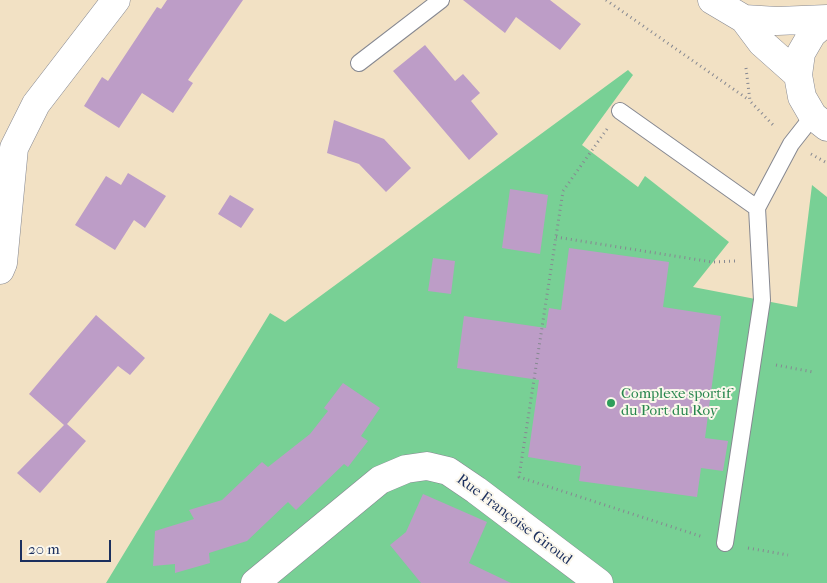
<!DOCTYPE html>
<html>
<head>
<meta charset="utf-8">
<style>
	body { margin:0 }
	#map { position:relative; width:827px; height:583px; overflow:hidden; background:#f2e1c4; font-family:"IM FELL French Canon",serif }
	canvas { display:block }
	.scale { position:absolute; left:20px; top:540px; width:91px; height:22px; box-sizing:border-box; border:2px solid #1b2f5e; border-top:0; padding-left:6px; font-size:15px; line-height:18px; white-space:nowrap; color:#1b2f5e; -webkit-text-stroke:4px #fbf7ec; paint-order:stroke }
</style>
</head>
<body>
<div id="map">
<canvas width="827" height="583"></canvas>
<div class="scale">20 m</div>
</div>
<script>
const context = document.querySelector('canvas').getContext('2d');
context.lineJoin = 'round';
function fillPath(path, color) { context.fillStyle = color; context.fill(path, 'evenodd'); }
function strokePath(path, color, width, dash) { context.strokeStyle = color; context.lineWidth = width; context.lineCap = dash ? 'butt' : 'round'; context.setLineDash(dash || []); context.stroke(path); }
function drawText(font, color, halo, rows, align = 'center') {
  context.font = font + ' "IM FELL French Canon",serif'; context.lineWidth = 4; context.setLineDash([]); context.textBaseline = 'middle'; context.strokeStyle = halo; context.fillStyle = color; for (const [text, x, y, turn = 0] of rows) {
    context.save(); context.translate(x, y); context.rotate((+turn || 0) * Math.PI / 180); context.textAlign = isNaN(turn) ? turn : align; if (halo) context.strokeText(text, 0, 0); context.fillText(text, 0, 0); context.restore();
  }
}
const green = new Path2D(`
	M628 70 633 75 582 145 638 187 645 176 729 242 693 287 797 307 812 185 827 197V583H106L270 313 285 322Z`);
const building = new Path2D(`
	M167 0H243L188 80 193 83 173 113 142 93 119 128 84 106 102 77 108 81 157 7 161 9Z
	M463 0H550L581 24 560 50 516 17 505 33Z
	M425 45 455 81 463 74 480 93 471 101 498 134 469 160 393 71Z
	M334 120 384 139 411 168 386 192 359 164 327 153Z
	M128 173 166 196 145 228 134 220 115 250 75 225 106 176 121 185Z
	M510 189 548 195 540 254 502 248Z
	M230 195 254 209 241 228 218 214Z
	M569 248 669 262 663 307 721 316 705 438 728 441 723 471 701 468 697 497 579 481 581 466 528 457 539 380 457 368 464 316 546 328 549 308 561 310Z
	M433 258 455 261 451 294 428 291Z
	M96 315 145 358 130 375 118 366 67 424 86 441 40 493 17 473 64 425 29 394Z
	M343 383 380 408 361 436 368 441 348 467 344 464 296 510 288 502 247 541 209 553 210 563 175 573V564L153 566 155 531 194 519 189 510 222 500 262 462 268 467 310 434 328 411 324 408Z
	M423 494 487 522 469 563 511 583H421L390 545 406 532Z`);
const path = new Path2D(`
	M606 0 749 100
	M746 68 750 101 775 127
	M607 129 563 191 519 477 703 537
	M811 154 827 163
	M556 237 712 262 736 261
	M776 365 813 372
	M748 548 788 555`);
const lane = new Path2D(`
	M359 63 441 0
	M620 111 757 208 791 144 813 116
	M725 543 762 300 757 208`);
const street = new Path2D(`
	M0 270 3 263 14 148 36 104 116 0
	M255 583 380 480 406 469 427 466 448 471 476 490 599 583`);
const secondary = new Path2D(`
	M712 0 744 19 762 43 798 75
	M744 19 777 21 827 19
	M827 21 812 34 801 53 798 75 802 97 813 116 827 127`);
const markers = [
	[611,403,5,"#2e9e5b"]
];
const leisureNames = [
	["Complexe sportif",621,394],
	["du Port du Roy",621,411]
];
const streetNames = [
	["Rue Françoise Giroud",514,520,37]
];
fillPath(green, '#78d095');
fillPath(building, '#bd9dc7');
strokePath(lane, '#868891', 18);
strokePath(street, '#868891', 29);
strokePath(secondary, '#868891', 29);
strokePath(path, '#868891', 3, [1, 4]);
strokePath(lane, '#fff', 16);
strokePath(street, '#fff', 28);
strokePath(secondary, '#fff', 28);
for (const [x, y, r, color] of markers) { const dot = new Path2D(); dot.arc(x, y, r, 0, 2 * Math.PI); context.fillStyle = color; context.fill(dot); strokePath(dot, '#fbf7ec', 2); }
drawText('15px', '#27864d', '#fbf7ec', leisureNames, 'left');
drawText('15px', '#1b2f5e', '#fbf7ec', streetNames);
</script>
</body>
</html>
